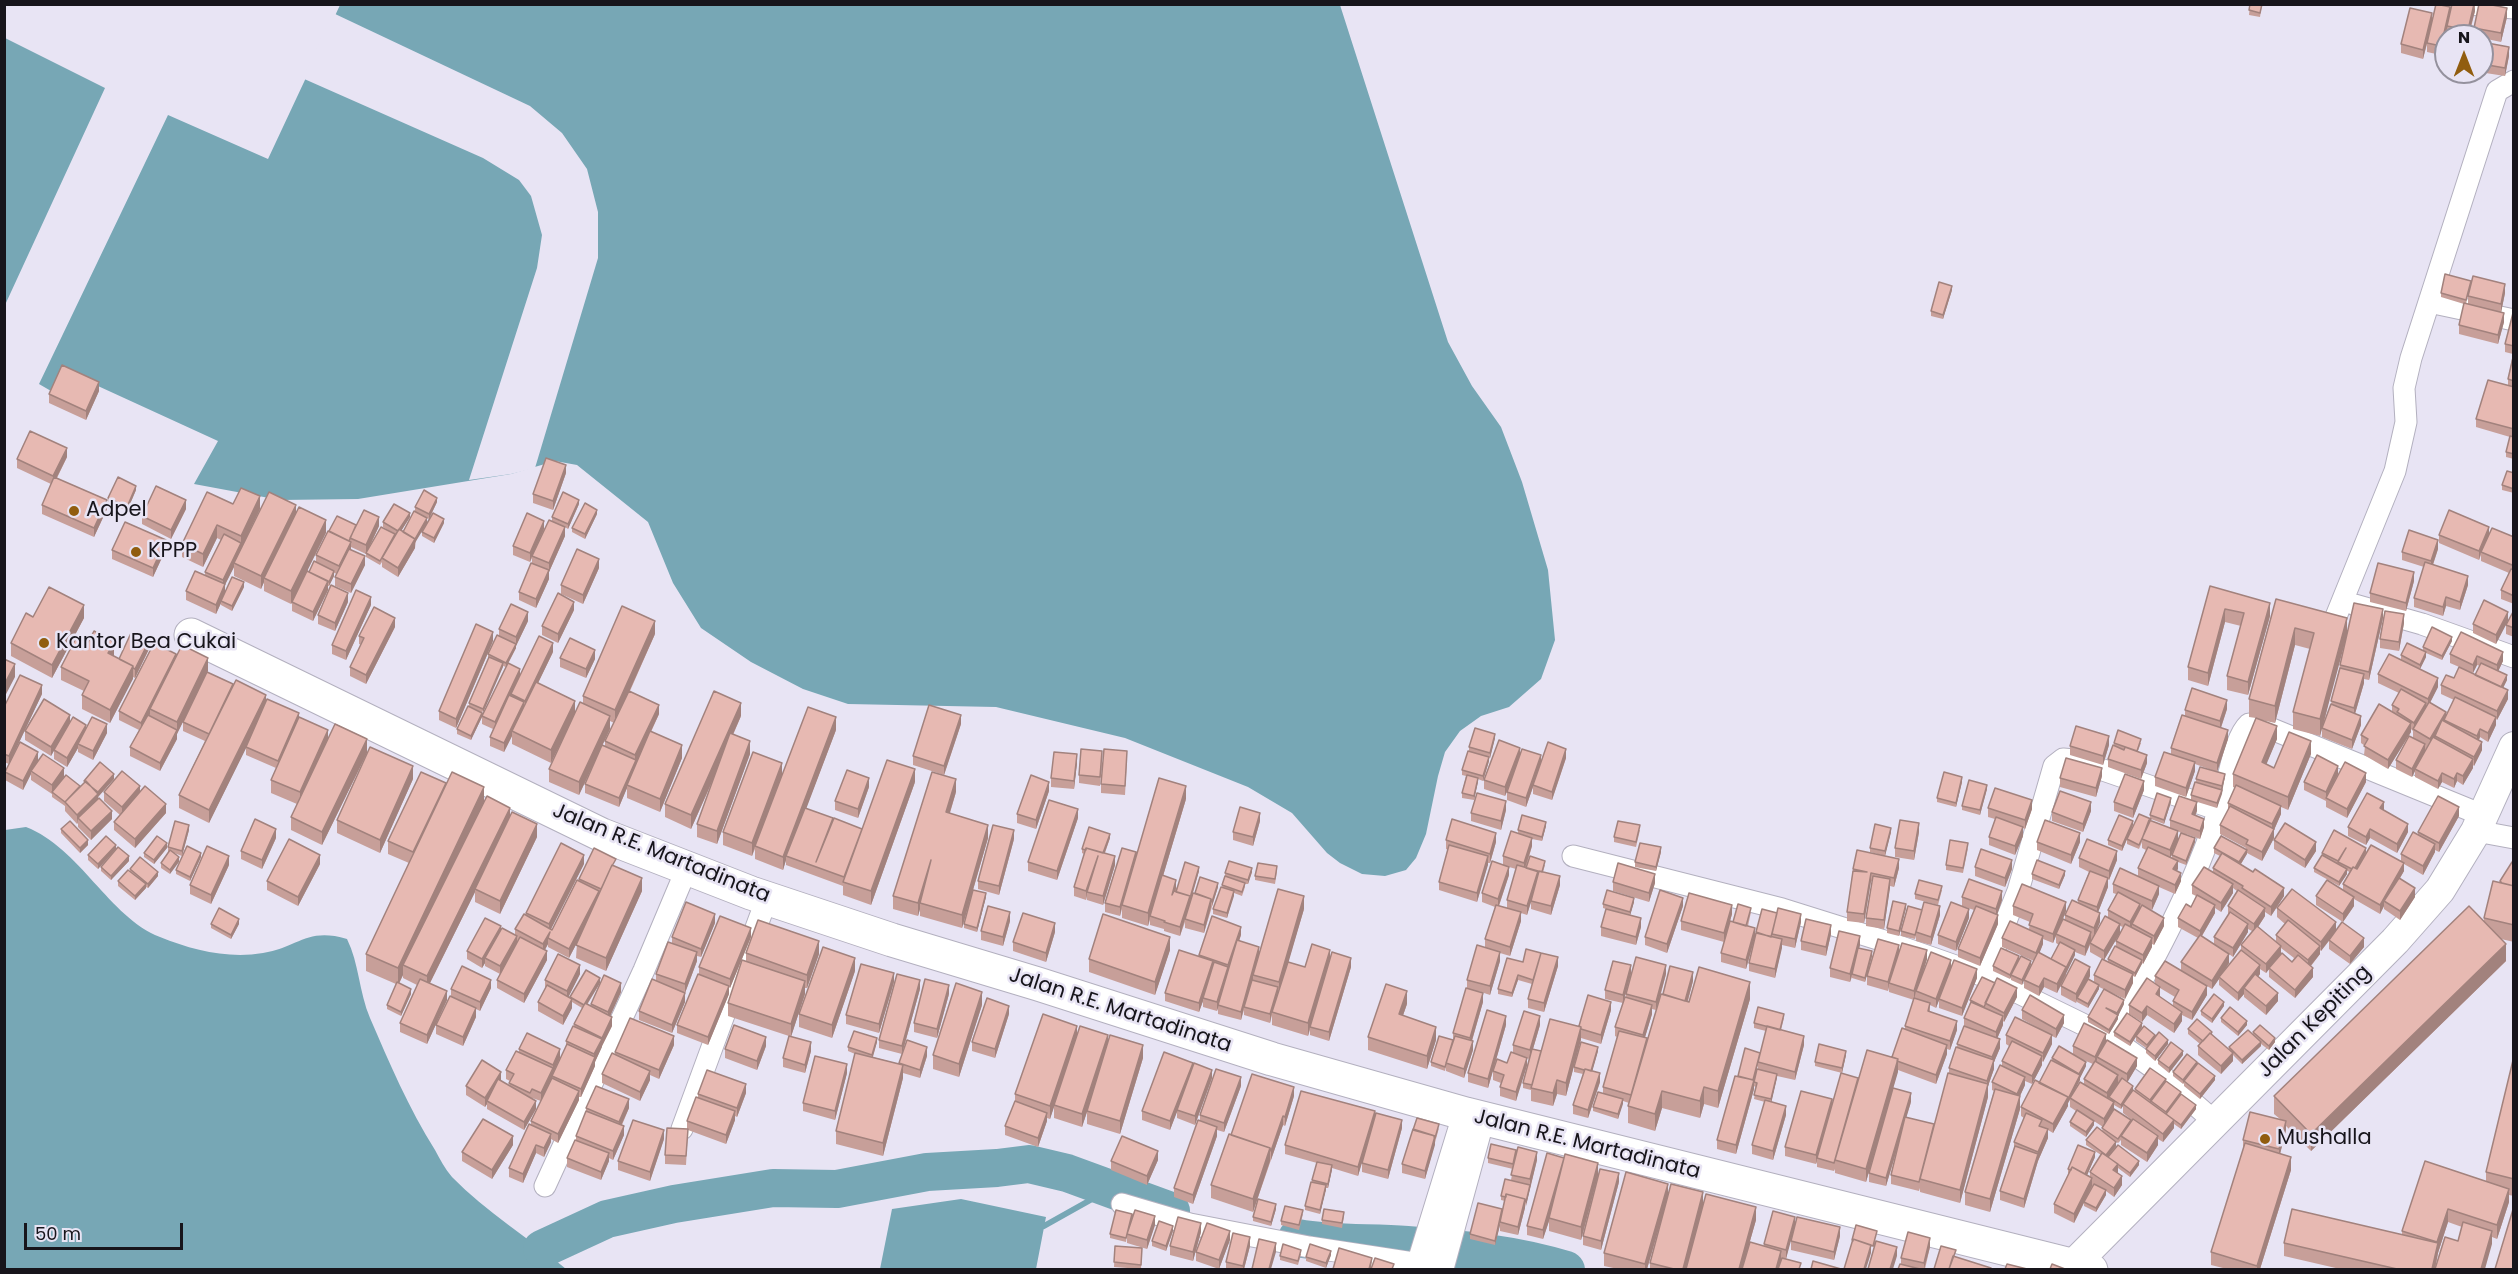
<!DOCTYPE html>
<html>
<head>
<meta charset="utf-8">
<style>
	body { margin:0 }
	#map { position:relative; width:2518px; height:1274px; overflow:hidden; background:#e8e4f4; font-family:Poppins,sans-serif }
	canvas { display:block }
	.frame { position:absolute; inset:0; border:6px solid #17151b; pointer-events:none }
	.north { position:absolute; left:2434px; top:24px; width:60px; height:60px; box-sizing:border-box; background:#e8e4f4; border:2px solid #94919d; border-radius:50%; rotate:0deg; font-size:16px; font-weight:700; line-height:24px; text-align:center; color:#17151b }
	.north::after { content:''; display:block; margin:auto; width:21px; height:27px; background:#915d0f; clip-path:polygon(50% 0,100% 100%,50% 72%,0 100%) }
	.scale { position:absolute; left:24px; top:1223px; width:159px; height:27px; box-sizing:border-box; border:3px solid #17151b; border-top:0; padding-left:8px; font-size:18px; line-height:21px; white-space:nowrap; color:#17151b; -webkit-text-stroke:4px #e8e4f4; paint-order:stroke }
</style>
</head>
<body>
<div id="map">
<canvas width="2518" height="1274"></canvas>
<div class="frame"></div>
<div class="north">N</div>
<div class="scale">50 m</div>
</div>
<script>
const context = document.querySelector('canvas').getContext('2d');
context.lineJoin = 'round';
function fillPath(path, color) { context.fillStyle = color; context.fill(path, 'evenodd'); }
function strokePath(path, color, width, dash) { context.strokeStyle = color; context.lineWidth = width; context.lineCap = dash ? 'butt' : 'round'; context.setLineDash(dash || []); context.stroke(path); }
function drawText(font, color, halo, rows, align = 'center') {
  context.font = font + ' Poppins,sans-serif'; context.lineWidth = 5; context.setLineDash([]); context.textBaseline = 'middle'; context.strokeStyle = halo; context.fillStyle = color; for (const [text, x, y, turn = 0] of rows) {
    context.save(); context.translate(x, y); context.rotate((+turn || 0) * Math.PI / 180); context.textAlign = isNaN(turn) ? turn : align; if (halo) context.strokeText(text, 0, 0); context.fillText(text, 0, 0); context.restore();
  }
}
const water = new Path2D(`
	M340 5H1340L1448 342 1472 386 1501 427 1522 482 1548 570 1555 640 1541 679 1509 707 1481 716 1460 731 1445 752 1438 776 1426 834 1416 858 1406 870 1385 876 1362 874 1340 863 1327 853 1292 813 1248 787 1125 738 996 707 848 704 803 689 751 662 701 628 673 583 648 522 577 465 555 461 511 474 358 499 280 500 194 484 218 441 63 370 51 391 39 384 168 115 268 159Z
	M5 38 105 88 5 305Z
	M26 827C80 848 109 917 160 937 192 950 228 959 263 953 298 948 306 927 347 939 359 963 359 992 370 1018 389 1062 409 1109 435 1150 440 1159 445 1169 452 1177 486 1212 529 1238 566 1269H5V830Z
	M961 1199 1046 1217 1036 1269H880L892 1209Z`);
const pier = new Path2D(`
	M333 13 530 106 562 133 587 169 598 212V258L535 468 511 474 469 480 537 268 542 235 531 196 519 180 483 158 302 78Z`);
const stream = new Path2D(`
	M1044 1226 1110 1189`);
const river = new Path2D(`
	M1297 1238C1334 1245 1371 1242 1407 1245 1460 1249 1515 1254 1566 1270
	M542 1249 607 1219 674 1204 773 1188 837 1189 927 1172 997 1168 1029 1164 1067 1173 1171 1211`);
const minor = new Path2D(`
	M2469 4 2514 8
	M2429 302 2514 320
	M2355 605 2422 624 2514 657
	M2335 619 2395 471 2406 422 2404 388 2411 358 2497 91 2514 81
	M2476 831 2514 838
	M1573 856 1782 909 1881 940 1984 976 2111 1038 2152 1067 2215 1122
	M1984 976 2018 891 2054 766 2063 759 2074 760 2219 810
	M2111 1038C2154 959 2199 880 2224 792 2230 773 2235 737 2249 724L2262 725 2482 815
	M682 1129 767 898
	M545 1186 644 970 687 868
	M1122 1204 1190 1224 1309 1247 1420 1264`);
const tertiary = new Path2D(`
	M1418 1270 1466 1114
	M1440 1270 1480 1124`);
const secondary = new Path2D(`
	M2073 1265 2395 941 2440 890 2476 831 2514 747`);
const trunk = new Path2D(`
	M191 635 602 835 751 893 892 940 1038 984 1272 1059 1466 1114 2091 1270`);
const wall = new Path2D(`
	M2250 4H2262L2260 17 2249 15Z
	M2475 4V11L2469 36H2453L2447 35V28L2441 55 2427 52V44L2423 59 2401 53V44L2450 13Z
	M2507 17 2501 42 2482 38V36H2474V28Z
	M2482 42 2509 56 2505 76 2479 72H2482Z
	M2471 281 2466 304H2468V296L2505 293 2501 312 2504 322 2498 344 2459 334V325L2464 304 2441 297V293Z
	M1952 290 1943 319 1931 316V311Z
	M2514 313V459L2506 457V452L2510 437 2476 427V419L2508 386V379L2513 354 2505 352V344Z
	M99 391 86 420 49 403V394Z
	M67 457 57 478 107 509 94 537 42 514V505L51 484 17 468V459Z
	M566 473 553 510 533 503V494Z
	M2514 473V493L2502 490V485Z
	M136 490 127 511 108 502V498Z
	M437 502 429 519 419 514 415 548 398 577 382 567V562L380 565 366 557V553V554L351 547V550L365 565 351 593 335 586V577L337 574 334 573V576L329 586H328V590L313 621 292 611V603L291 604 264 591V582L261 589 234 576V567L225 584V591L244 587 232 611 221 605V603L216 614 186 600V591L205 575V572L221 540 217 538 203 567 182 557V544L233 504 260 509 250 529 296 515 308 571 309 572 316 562V555L356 525 379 526 368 550 395 536 396 535 383 527V522L410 517 401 531 403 532 415 512V507Z
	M579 504 568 529 565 527V536L549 572V579L536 608 519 600V592L532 563V558L530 562 513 555V546L544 529 552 521V517Z
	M186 509 171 539 142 524V516Z
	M597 514 585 539 572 532V528Z
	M444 523 434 543 422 536V532Z
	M2439 535H2489L2514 537V604L2501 599V590L2509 573 2481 561V555L2479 560 2439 543Z
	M166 549 153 577 112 559V550Z
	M2438 549 2433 565 2468 585 2460 610 2446 606 2443 616 2414 607V598L2424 567 2402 560V552Z
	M599 568 583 604 561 594V585Z
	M2414 581 2406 611 2370 602V593Z
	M2210 586 2270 616 2248 695 2227 690V676L2241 626 2225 622 2208 686 2188 680V667Z
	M2276 599 2347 618 2323 727 2331 704 2340 665 2383 618 2369 680 2364 679V683L2355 714 2361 725 2352 749 2322 737V728L2320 736 2293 729V712L2310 649 2295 645 2275 723 2261 720 2277 739 2266 764 2274 768 2311 754 2288 810 2281 807V814L2274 830V838L2262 861 2247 853 2241 864 2284 896 2271 916 2265 912V916L2258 927 2276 941V935L2285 924 2277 917V908L2336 930 2364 947 2350 964 2329 949V941L2321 951 2320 950V954L2311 966 2313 977 2295 998 2269 977V969L2266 973 2260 969V974L2258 977 2278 1001 2266 1015 2244 997V994L2238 1001 2219 985V979L2212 989 2207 986V995L2192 1020 2182 1015V1021L2174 1033 2147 1015 2142 1022 2129 1014V1005L2155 984V976L2181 970V962L2198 938 2178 927V918L2191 907 2196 896 2192 894V885L2213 872V868L2220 856 2214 853V848L2246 850V848L2220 834V825L2228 811V803L2235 788 2233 787V774L2256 718 2249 717V699ZM2233 888 2237 891 2228 906V915L2214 937V944L2202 936 2215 913V908L2221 912 2233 893ZM2248 929 2252 931 2241 945V950L2224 971 2229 963V954L2233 957 2248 932ZM2281 948 2294 958 2292 962 2281 954ZM2160 988 2175 997 2173 1001V1006L2160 997Z
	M348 602 335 631 318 624V615Z
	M371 605 346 660 332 654V645Z
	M574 610 558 643 542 635V626Z
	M2514 610V637L2506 634V625Z
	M2508 612 2496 644 2473 633V624Z
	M33 617 84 618 52 678 11 656V643Z
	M528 621 516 646V648L508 664 520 675 553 652 538 683 575 713 583 703V696L655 634 630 691 659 714 651 732 682 758 660 812 627 798V788L619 807 585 793V784L605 746V741L614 723 610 721V729L579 795 549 782V769L566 731 551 763 512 744V736L504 752 490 746V737L493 729 482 724V717L471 740 457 734V729L469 707V703L488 659V654L499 636V629ZM503 666 506 667 482 716V713Z
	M2404 623 2399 651 2380 648V639Z
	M395 627 366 684 350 676V667L361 645 359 644V636Z
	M2461 632 2503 661 2498 671 2507 680 2503 688 2508 699 2497 720 2496 719V725L2488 742 2480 737 2479 740 2482 750 2474 766 2473 765V768L2463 785 2457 781 2454 788 2442 782 2438 789 2415 777V771L2412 777 2396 769V760L2413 738V731L2411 729V732L2388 769 2364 755 2365 746 2361 743V735L2392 712V705L2399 693 2378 683V674L2438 687 2430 702 2446 716 2454 700 2441 694V685L2454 678 2475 675 2480 666 2477 665 2473 673 2450 663V654Z
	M493 641 456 728 439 720V711Z
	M2452 641 2442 660 2426 653V657L2420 669 2401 660V655L2423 651V647Z
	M87 644 114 655V656L119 659 149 649 135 678 133 677 110 723 82 709V695L84 691 61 680V667Z
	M560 658 595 659 586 678 560 667Z
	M208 671 207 672 266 703 299 717 328 739 367 753 322 845 291 830V817L297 804 271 793V780L276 768 246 755V747L209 823 179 808V795L205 741 183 731V722L188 711 177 734V739L160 771 130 756V747L139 730 119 720V711Z
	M42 694 12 757 38 760 64 777 60 783 80 787 84 783V781L114 779 98 797V799L112 819 91 840 78 827V823L77 824 65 811V806L52 797V794L31 780V774L23 790 5 780V772L9 764 4 762V707Z
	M2227 709 2221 728 2228 739 2217 772 2195 764V771L2186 797 2155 786V777L2171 754V748L2185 716V710Z
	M741 716 733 735 750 754 717 844 697 837V824L713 780 691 829 665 817V804Z
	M70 723 107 733 93 760 78 752V748L67 767 54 759V750L51 756 25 740V731Z
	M961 724 944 775 913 765V756Z
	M836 730 806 808 833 822 862 829 915 782 871 905 843 895V886L786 865V860L783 870 755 859V849L752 856 723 845V832L782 775Z
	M1495 738 1490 758 1489 757V761L1483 781 1478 779 1474 800 1462 798V793L1466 776 1462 775V770L1469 751V747Z
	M2114 743H2141L2138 751 2147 763 2141 779 2108 767V759L2114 746Z
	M2109 745 2103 765 2070 755V746Z
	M1520 754 1541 762 1566 758 1552 800 1533 794V787L1526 807 1507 800V792L1505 796 1484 789V780Z
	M1102 760 1100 786 1079 783V775Z
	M1127 760 1125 795 1101 793V784Z
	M1077 763 1074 789 1051 787V778Z
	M2338 774 2366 782 2347 818 2326 807V801L2304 790V782Z
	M2102 776 2096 797 2060 787V778Z
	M2225 778 2217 808 2191 800V795L2196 782V779Z
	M413 779 380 853 337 833V820Z
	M1962 782 1956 807 1937 802V798Z
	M869 787 858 818 835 810V801Z
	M1987 789 1980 815 1962 810V806Z
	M2144 790 2133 818 2114 811V802Z
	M140 791 166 813 135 848 114 830V822L120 815 104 801V792Z
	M1049 791 1036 829 1017 823V814Z
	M956 792 950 813 988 838 962 928 920 916V909L918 916 893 909V896Z
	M1186 799 1163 876 1176 888 1199 871 1193 893H1195L1218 887 1204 933 1185 928V922L1180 936 1164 931V929L1150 925V920L1148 926 1122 918V909L1120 916 1105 912V903L1136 857Z
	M484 802 510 817 537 837 500 914 475 902V892L430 983 447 1000 427 1044 400 1032V1023L417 985 403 978V975L399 984 411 994 401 1016 387 1009V1005L396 984 366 971V954L409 863 388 854V841Z
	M2171 802 2164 824 2151 819V821L2170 828V820L2197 811 2195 816 2204 827 2200 839 2186 834 2195 842 2186 865 2178 862 2177 871 2181 881 2175 894 2159 887V894L2152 910 2147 908 2164 926 2154 945 2152 944V947L2143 964 2142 963 2135 977 2133 976V983L2125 999 2099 987V989L2088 1008 2077 1002V1000L2076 1003 2061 995V986L2090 976 2089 979 2094 982V975L2108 962V959L2116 946V941L2123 927 2120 926V933L2104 960 2090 952V945L2085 956 2075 952V955L2066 972V976L2057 993 2044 987 2039 996 2024 988V980L2034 961 2002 947V938L2029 929 2030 922 2013 915V906L2066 911 2063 919 2065 920V915L2078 903V900L2089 872 2079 867V858L2117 860 2109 880 2108 879V887L2098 912 2100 922 2096 931 2108 917V910L2116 894 2113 893V884L2138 876V868L2146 850 2142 848V842L2139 849 2127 844V839L2150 819V815ZM2178 831 2181 833 2172 855V858L2171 857 2178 840ZM2056 936V943L2059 945 2051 959 2039 953 2043 944V939L2053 943Z
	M1988 808 2032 809 2025 829 2023 828V836L2015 855 1989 845V837L1995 819 1988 817Z
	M1506 810 1501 830 1471 821V813Z
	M2091 811 2083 832 2052 821V812Z
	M2384 811 2408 832 2397 853 2370 838 2366 845 2348 836V827Z
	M2459 816 2439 852 2435 850V852L2423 875 2404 864V871L2400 878 2415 897 2400 920 2384 909V906L2380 914 2354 899V906L2343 922 2316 905V896L2343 890V884L2350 872 2347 871V874L2339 886 2314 872V868L2322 855V853L2366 852 2401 861V854L2418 835V832Z
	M1078 818 1057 880 1028 871V862Z
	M1260 821 1253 846 1233 840V832Z
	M2133 825 2122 851 2108 845V840Z
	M1546 826 1542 841 1532 839V846L1526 868 1545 865 1543 872 1560 885 1551 915 1531 909V901L1527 915 1521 913V921L1510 956 1500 953V961L1490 995 1478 991 1483 1002 1472 1041 1473 1050 1464 1078 1446 1071V1067L1445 1071 1431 1066V1062L1453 1040V1033L1467 988V980L1485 948V939L1495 907 1482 902V893L1503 865V856L1518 833V830ZM1509 867 1516 869 1507 900V908L1499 906 1509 875Z
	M61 829 88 845 80 853 61 833Z
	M189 830 182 856 174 853 170 874 161 868V863L169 852H168V847Z
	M1640 830 1636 847 1614 842V837Z
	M1891 832 1885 856 1870 852V848Z
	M1919 832 1914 860 1895 857V848Z
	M276 838 262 869 241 859V851Z
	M1110 838 1105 853 1115 865 1103 905 1087 900V896L1086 900 1074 896V887L1084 854 1082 853V849Z
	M1014 839 999 895 978 889V881Z
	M1446 840 1496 842 1490 863H1488L1477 902 1439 890V882L1448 850 1446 849Z
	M2274 840 2316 851 2305 868 2274 849Z
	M2037 842H2080L2071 864 2037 850Z
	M167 848 154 864 144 857V853Z
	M1968 848 1963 873 1946 870V865Z
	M116 849 98 869 88 860V855Z
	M1661 852 1656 871 1635 867V862Z
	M201 857 190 881 176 874V870Z
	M129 861 111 880 101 871V867Z
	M2514 863V942L2501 939 2506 961 2311 1151 2286 1126V1130L2280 1154 2291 1170 2260 1269H2227L2211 1265V1252L2243 1149V1140L2280 1119 2274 1114V1096L2484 921V918L2500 882Z
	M320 864 298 906 267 890V881Z
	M584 864 551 929 552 930 579 881V879L616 867 642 891 606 971 576 958 577 943 569 958 548 947V944L545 950 547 960 524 1003 497 988V980L500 974 485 966V963L482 968 467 959V951L501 930 515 935V929L526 915V913Z
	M229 865 211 904 190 894V885Z
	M1975 867 2012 869 2005 887 1975 876Z
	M1899 868 1894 887 1890 886 1884 929 1866 926V918L1872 882 1871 881 1864 923 1847 921V912L1853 869Z
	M130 869 158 876 148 888 146 887V888L135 900 118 886V881L130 871Z
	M1277 871 1275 884 1255 880V876Z
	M1252 872 1248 884H1245V887L1242 896 1234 893 1227 918 1213 914V909L1222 887 1225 877V873Z
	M2032 874 2065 875 2059 889 2032 879Z
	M1613 882 1655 883 1649 902 1613 891Z
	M1942 890 1938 905 1915 899V894Z
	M986 897 977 932 964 928V924Z
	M1962 897 2002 900 1997 914 1998 924 1980 966 1958 957V949L1974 910 1962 906Z
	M1634 902 1630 915 1641 927 1636 945 1601 936V927L1606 909 1603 908V904Z
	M1683 906 1667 953 1645 945V937Z
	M1906 908 1899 936 1887 933V928Z
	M1304 909 1288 962 1305 967 1330 958 1351 967 1329 1041 1310 1035V1030L1308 1036 1272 1025V1015L1270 1023 1244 1015V1010L1241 1020 1218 1014V1007L1217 1011 1203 1007V1001L1199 1012 1165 1001V993L1199 957V955L1241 935 1239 941 1259 952Z
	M1751 912 1748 926 1755 937 1746 969 1721 962V953L1724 942 1681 930V921L1732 914 1730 921 1733 922Z
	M1940 915 1931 945 1916 941V936L1915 939 1901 936V931Z
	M1969 918 1956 951 1938 944V935Z
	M1010 921 1003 946 981 940V931Z
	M1801 922 1795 948 1782 945 1775 978 1749 971V963L1756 932Z
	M715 923 701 957 697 956V961L685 993V1002L672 1033 639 1020V1011L656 981V974L672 943V937Z
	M211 924H239L231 939 211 928Z
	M1055 932 1046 962 1013 951V942Z
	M1831 934 1826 956 1801 950V941Z
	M751 937 730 988 729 987V994L708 1045 677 1033V1025L699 974V967Z
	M1860 945 1859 948 1872 956 1865 982 1852 978V977L1850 982 1830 977V968Z
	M1170 950 1155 995 1089 972V959Z
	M746 953 819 954 807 988H805V994L791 1036 811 1051 805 1073 783 1067V1058L789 1036 728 1016V1003L746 961Z
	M1898 955 1927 959 1921 978 1951 969 1977 978 1962 1016 1939 1008V1000L1936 1008 1930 1005V1012L1957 1030 1950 1050 1947 1049V1054L1936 1084 1898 1070 1866 1182 1835 1173V1169L1834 1171 1817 1167V1162L1816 1164 1785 1156V1147L1832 1105 1858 1078 1892 1057 1905 1029V1026L1914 1000 1889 992V987L1888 991 1867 985V976Z
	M2031 961 2022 985 2011 980V976L2010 979 1993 971V966Z
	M1523 962 1558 966 1544 1012 1528 1008V999L1532 984 1518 980 1512 997 1498 994V989Z
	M855 971 832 1038 799 1027V1014Z
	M580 974 568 997 570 998V997L600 983 587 1005 591 1006V1004L621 992 610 1016 612 1026 602 1046 595 1062V1066L581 1097H579V1100L558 1143 551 1139V1142L544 1157 536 1153 523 1183 509 1177V1168L531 1125V1121L541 1101 532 1098 536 1109 524 1130 487 1109V1104L485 1107 466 1095V1086L501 1081 509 1086 510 1081 506 1079V1070L519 1052V1049L560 1058 553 1074 566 1047V1041L574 1026V1024L582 1008 572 1002V1008L563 1025 538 1011V1002L545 989V980Z
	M1631 974 1625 997H1626V994L1666 974 1657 1009 1663 994 1693 981 1688 1001 1750 999 1718 1108 1704 1104 1700 1118 1662 1108 1655 1131 1628 1123V1106L1629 1103 1623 1101 1618 1119 1593 1111V1107L1603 1093V1087L1617 1037 1615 1036V1027L1623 1003 1605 999V990ZM1652 1009 1656 1010 1647 1044 1645 1037 1652 1014Z
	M894 982 879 1033 846 1024V1015Z
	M491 988 480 1011 476 1009V1017L463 1046 436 1034V1025L451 997V989Z
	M920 989 902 1054 879 1048V1040Z
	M949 994 937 1038 914 1032V1023Z
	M2017 997 2004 1022 2003 1021V1025L1997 1039 2000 1048 1994 1062V1069L1988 1086V1097L1960 1203 1920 1192V1188L1919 1191 1891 1184V1175L1900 1140 1886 1186 1869 1182V1173L1911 1102 1906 1117 1934 1128 1949 1074V1068L1964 1027V1018L1970 1003V1000Z
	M1407 1004 1403 1015 1436 1040 1427 1069 1368 1050V1037Z
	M2124 1004 2118 1016V1019L2109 1034 2088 1022V1017Z
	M982 1005 959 1077 933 1069V1055Z
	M2224 1006 2212 1023 2201 1015V1011Z
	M1611 1010 1601 1044 1581 1038 1566 1096 1557 1094 1553 1106 1531 1101V1090L1523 1088V1083L1529 1059 1527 1058 1516 1101 1500 1096V1087L1501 1083 1493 1080V1071L1507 1063 1513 1053V1045L1540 1025 1533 1049 1541 1051 1579 1026Z
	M2022 1010 2064 1023 2056 1038 2052 1036V1044L2043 1062 2042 1061V1065L2032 1084 2025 1081V1085L2020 1096V1109L1990 1212 1965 1205V1192L1994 1091 1992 1090V1082L2002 1066V1061L2009 1046 2006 1044V1035L2040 1029 2022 1019Z
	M1009 1014 995 1058 972 1051V1042Z
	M1784 1018 1781 1030 1804 1045 1795 1080 1777 1076 1771 1102 1786 1115 1773 1160 1752 1154V1145L1765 1102 1754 1099 1756 1087 1754 1086V1082L1758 1069V1065L1754 1081V1089L1736 1154 1717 1149V1140L1738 1076 1760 1053 1766 1031 1754 1028V1023Z
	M2221 1018 2247 1025 2238 1036 2221 1022Z
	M1506 1025 1488 1088 1468 1082V1073Z
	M2142 1027 2138 1034 2155 1038 2168 1044 2155 1061 2146 1053V1048L2136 1041V1037L2130 1046 2114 1036V1032Z
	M2188 1029 2212 1035 2229 1050V1047L2253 1034V1032L2275 1042 2269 1050 2261 1044V1046L2242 1064 2233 1055V1061L2221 1074 2198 1055V1046L2200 1044 2188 1034Z
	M1077 1035 1108 1042 1143 1058 1120 1134 1087 1124V1112L1082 1127 1054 1118V1106L1050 1119 1047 1118V1121L1038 1147 1005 1135V1126L1015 1102V1094Z
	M2106 1041 2137 1066 2127 1082 2133 1090 2135 1091V1089L2166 1081 2196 1109 2181 1129 2174 1124V1128L2163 1142 2158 1139V1145L2147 1162 2121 1145V1140L2118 1143 2115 1141 2116 1146 2139 1165 2130 1177 2118 1168V1173L2122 1185 2114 1197 2106 1191V1195L2096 1212 2084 1206V1203L2074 1223 2054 1213V1204L2069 1174 2068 1173V1169L2095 1157 2087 1175 2090 1176V1172L2101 1155 2086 1145V1140L2102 1131 2103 1127 2094 1121V1125L2086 1137 2070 1126V1122L2076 1111 2070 1107V1100L2068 1103V1106L2053 1133 2048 1130V1138L2038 1161 2024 1208 2000 1200V1191L2014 1150V1142L2024 1118 2021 1116V1107L2039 1083 2052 1060V1058L2073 1054V1046ZM2081 1059 2093 1064 2084 1079V1084L2074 1090 2080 1080V1078L2086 1066ZM2114 1105 2121 1109 2123 1106V1113L2132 1120 2131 1122 2114 1110Z
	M877 1042 873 1057 899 1064V1063L927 1056 920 1078 903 1073V1078L883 1156 836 1144V1131L855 1054 848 1051V1047Z
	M674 1045 659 1079 650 1075V1080L640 1101 602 1083V1074L615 1055V1052Z
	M766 1046 757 1070 725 1058V1049Z
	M1598 1051 1592 1071 1600 1082 1588 1118 1573 1114V1105L1583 1074 1574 1072V1067Z
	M1846 1055 1842 1073 1815 1066V1062Z
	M2183 1055 2169 1073 2158 1064V1060Z
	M2514 1056V1196L2509 1195V1202L2497 1239 2492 1237V1244L2458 1241 2462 1227 2448 1222 2438 1253 2435 1269H2340L2284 1256V1243L2402 1235V1231L2486 1181V1172Z
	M2197 1064 2215 1080 2200 1099 2184 1086V1083L2183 1084 2173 1076V1072Z
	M1193 1068 1212 1078 1195 1125 1177 1118V1111L1170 1130 1142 1120V1111Z
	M847 1073 835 1120 803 1111V1103Z
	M1241 1086 1224 1132 1217 1130V1136L1193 1204 1174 1197V1188L1200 1121V1115Z
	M746 1093 737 1117 735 1116V1120L726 1144 688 1130 686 1165 665 1164V1155L687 1129V1121L698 1097V1094Z
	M1294 1096 1285 1126 1283 1125 1253 1212 1211 1198V1185L1231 1135Z
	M586 1108H629L622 1125 624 1135 613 1160 609 1158V1161L601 1180 567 1167V1158L576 1140V1136L586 1111Z
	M1375 1116 1402 1128 1388 1179 1362 1172V1161L1358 1176 1332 1168 1328 1188H1326L1320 1214 1305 1210V1206L1317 1163 1285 1154V1145Z
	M1439 1128 1425 1179 1402 1173V1164Z
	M664 1139 650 1181 618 1170V1161Z
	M513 1145 492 1179 462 1161V1152Z
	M1488 1158 1537 1160 1518 1235 1500 1231V1225L1495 1245 1470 1239V1234L1502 1211 1505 1201 1501 1200V1196L1511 1180 1513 1169 1488 1163Z
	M1158 1160 1147 1185 1111 1170V1161Z
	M1598 1176 1581 1240 1549 1231V1221L1543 1239 1527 1235V1226Z
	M1619 1182 1601 1250 1583 1245V1236Z
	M1668 1196 1703 1204 1756 1220 1742 1269H1650V1263L1662 1218 1647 1269H1618L1604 1266V1253Z
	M1276 1209 1271 1226 1253 1221V1217Z
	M1303 1214 1299 1230 1281 1225V1221Z
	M1344 1216 1342 1228 1322 1224V1220Z
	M1795 1217 1786 1259 1801 1269H1742L1764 1246V1244Z
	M1132 1218 1129 1230 1155 1225 1147 1249 1127 1243V1235L1126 1242 1110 1238V1234Z
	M1173 1231 1166 1251 1152 1246V1241Z
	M1201 1232 1193 1261 1170 1255V1246Z
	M1840 1236 1834 1260 1791 1250V1241Z
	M1230 1240 1219 1269 1196 1261V1252Z
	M1115 1246 1142 1248 1141 1269 1114 1267Z
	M1250 1246 1244 1269H1226V1262Z
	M1930 1247 1925 1269H1898L1901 1264V1258Z
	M1301 1254 1298 1265 1280 1260V1256Z
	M1331 1255 1326 1268 1306 1261V1257Z`);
const shadedWall = new Path2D(`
	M2474 4 2475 11 2468 36V30Z
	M2450 7V16L2441 55V46Z
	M2507 8V17L2501 42V33Z
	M2432 13V22L2423 59V50Z
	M2509 47V56L2505 76V68Z
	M2505 284V293L2501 313V304Z
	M1952 286V290L1943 319V315Z
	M2504 313V322L2498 344V335Z
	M99 382V391L86 420V411Z
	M67 448V457L53 485V476Z
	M566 465V473L553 510V501Z
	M136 486V490L127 511V507Z
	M260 496V509L241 549V536Z
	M437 498V502L429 519V514Z
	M107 500V509L94 537V528Z
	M186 500V509L171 539V530Z
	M579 500V504L568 529V524Z
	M296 505V518L264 578V582L261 589V576Z
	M597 510V514L585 539V534Z
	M410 513V517L398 536V532Z
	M379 517V526L366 554V545Z
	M427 518V523L415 543V548L398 577V568Z
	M444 519V523L434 543V538Z
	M326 520V533L291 604V591Z
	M544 521V529L532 556 530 562V553Z
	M217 525V538L203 567V554Z
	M565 527V536L549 572V579L536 608V599L549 570V563Z
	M2489 527V536L2481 552 2479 560V551Z
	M166 540V549L153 577V568Z
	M2438 540V549L2431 570V561Z
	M351 542V550L339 575V566Z
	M241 543V552L234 563V567L223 589V580Z
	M365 556V565L351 593V584Z
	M599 559V568L583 604V595Z
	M334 571V576L329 586V582Z
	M2414 572V581L2406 611V603Z
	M2468 576V585L2460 610V602Z
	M328 581V590L313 621V612Z
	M244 582V587L232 611V606Z
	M225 584V593L221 601V603L216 614V605Z
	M348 593V602L335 631V623Z
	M371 597V605L346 660V651Z
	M2446 597V606L2443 616V607Z
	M574 602V610L558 643V634Z
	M2270 603V616L2248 695V682Z
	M84 605V618L52 678V665Z
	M2225 609V622L2208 686V673Z
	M2383 609V618L2369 680V672Z
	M528 612V621L516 646V637Z
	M2508 612V621L2496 644V635Z
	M2404 614V623L2399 651V642Z
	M395 618V627L366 684V675Z
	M2347 618V635L2320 736V719Z
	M655 621V634L615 723V710Z
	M2295 628V645L2275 723V706Z
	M493 632V641L456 728V719Z
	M2452 637V641L2442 660V656Z
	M149 641V649L135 678V669Z
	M114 642V655L108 666V653Z
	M553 643V652L525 710V701Z
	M516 644V648L506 667V663Z
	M595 650V659L586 678V669Z
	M2426 652V657L2420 669V665Z
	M2503 652V661L2497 674V665Z
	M176 654V663L150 709V714L141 731V723Z
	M2477 656V665L2473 673V665Z
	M208 658V671L177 734V739L160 771V763L177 731V722Z
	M503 663V667L483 713V709Z
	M15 664V677L4 698V685Z
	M133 666V679L110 723V710Z
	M520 669V678L511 694V697L495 730V722Z
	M2364 674V683L2354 717V708Z
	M2507 675V680L2501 692V687Z
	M2438 678V687L2428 707V699Z
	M42 685V694L9 764V756Z
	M2508 690V699L2497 720V711Z
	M266 695V708L209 823V810Z
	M2227 700V709L2220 730V721Z
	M575 701V714L551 763V750Z
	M524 702V711L512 731V736L504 752V743Z
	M741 703V716L691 829V815Z
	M2426 703V712L2414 731V723Z
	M659 705V714L636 763V768L627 785V788L619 807V798L635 760V755Z
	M2446 712V720H2444V724L2435 736V740L2430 748V739Z
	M299 713V722L278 769V761Z
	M482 713V717L471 740V736Z
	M70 715V723L51 756V747Z
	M961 715V724L944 775V766Z
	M610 716V729L579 795V782Z
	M2361 716V725L2352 749V740Z
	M836 717V730L788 857 786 856V860L783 870V857Z
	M2496 717V725L2488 742V733Z
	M2411 723V732L2388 769V760Z
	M107 724V733L93 760V751Z
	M86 725V734L78 744V748L67 767V758Z
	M2277 726V739L2262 775V762Z
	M2480 729V737L2477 744V736Z
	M328 730V743L300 805V792Z
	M2228 730V739L2217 772V763Z
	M1495 734V738L1490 758V753Z
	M2109 736V745L2103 765V756Z
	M367 739V753L322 845V832Z
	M750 741V754L717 844V831Z
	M2311 741V754L2288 810V797Z
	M2482 742V750L2474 766V757Z
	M2425 744V753L2415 769V771L2412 777V769Z
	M682 745V758L660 812V799Z
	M1520 748V756L1505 796V787Z
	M1566 749V758L1552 800V792Z
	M38 752V761L31 771V774L23 790V781Z
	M1077 754V763L1074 789V781Z
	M1541 755V764L1526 807V798Z
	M2147 755V763L2141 779V770Z
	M1489 757V761L1483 781V776Z
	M2473 759V768L2463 785V776Z
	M2195 762V771L2186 797V788Z
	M782 763V776L755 846 752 856V843Z
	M413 766V779L380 853V840Z
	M2338 766V774L2326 798V801V792Z
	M64 768V777L52 794V785Z
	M2102 768V776L2096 797V788Z
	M915 769V782L871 905V891Z
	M2366 773V782L2347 818V809Z
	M2442 773V782L2438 789V781Z
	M2457 773V781L2454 788V779Z
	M114 774V779L98 797V792Z
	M2225 774 2222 794 2217 808V803Z
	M1962 777V782L1956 807V803Z
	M869 778V787L858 818V809Z
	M1478 778V782L1474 800V796Z
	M956 779V792L946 825V812Z
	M2144 781V790L2133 818V809Z
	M1049 782V791L1036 829V820Z
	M1987 785V789L1980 815V810Z
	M140 786V795L122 816V807Z
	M1186 786V799L1151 916H1150L1148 926V913Z
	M484 787V804L403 965V975L398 985V968Z
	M98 794V802L78 818 77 824V815Z
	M2171 798V802L2164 824V820Z
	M2032 800V809L2025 829V820Z
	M1506 801V810L1501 830V821Z
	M2091 802V811L2083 832V824Z
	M2197 802V811L2192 823V814Z
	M2384 802V811L2380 808Z
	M166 804V813L135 848V839Z
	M2281 806V814L2274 830V838L2262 861V852L2272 832V824Z
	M2459 807V816L2439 852V843Z
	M510 808V821L475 889V892L427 989V976Z
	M1078 809V818L1057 880V871Z
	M112 811V819L91 840V831Z
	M1260 813V821L1253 846V837Z
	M2204 819V827L2200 839V831Z
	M2133 821V825L2122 851V846Z
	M1546 822V826L1542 841V837Z
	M1919 823V832L1914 860V851Z
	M537 824V837L500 914V901Z
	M2408 824V832L2397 853V844Z
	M189 825V830L182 856V851Z
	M988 825V838L962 928V915Z
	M2023 827V836L2015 855V846Z
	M1891 828V832L1885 856V851Z
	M276 829V838L262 869V860Z
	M2370 829V838L2366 845V837Z
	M1014 830V839L999 895V886Z
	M2178 831V840L2170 858V850Z
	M1496 833V842L1490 863V854Z
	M2080 833V842L2071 864V855Z
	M1110 834V838L1102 860V856Z
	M1532 838V846L1524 871V863Z
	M2195 838V842L2186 865V861Z
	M88 840V845L80 853V848Z
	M2316 842V851L2305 868V860Z
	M167 843V848L154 864V860Z
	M2435 844V852L2423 875V866Z
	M116 845V849L98 869V864Z
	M1661 847V852L1656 871V867Z
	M2366 848V852L2354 875V870Z
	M2247 850V854L2239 867V862Z
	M2117 851V860L2109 880V871Z
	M1136 852V861L1122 905 1120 916V907Z
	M201 853V857L190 881V877Z
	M320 855V864L298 906V897Z
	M584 855V864L549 933V924Z
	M129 856V861L111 880V876Z
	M229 856V865L211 904V895Z
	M1098 856 1087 892 1086 900V891Z
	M1115 856V865L1103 905V896Z
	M1488 856V865L1477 902V893Z
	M179 857V862L170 874V870Z
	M1899 859V868L1894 887V878Z
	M931 860 920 903V909L918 916V903Z
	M2012 860V869L2005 887V878Z
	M2178 861V869L2173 878V869Z
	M2404 863V871L2386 902 2384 901V906L2380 914V905Z
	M1199 867V871L1180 936V927Z
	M1509 867V875L1498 908V899Z
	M1252 868V872L1248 884V880Z
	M2347 869V874L2339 886V882Z
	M1538 871V880L1527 915V906Z
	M2065 871V875L2059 889V885Z
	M158 872V876L148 888V884Z
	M1871 873V881L1864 923V914Z
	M2181 873V881L2175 894V885Z
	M1655 874V883L1649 902V893Z
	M1560 876V885L1551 915V906Z
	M642 878V891L606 971V958Z
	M2108 878V887L2097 915V907Z
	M1890 879V888L1884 929V920Z
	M1176 880V888L1172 904V895Z
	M1218 883V887L1212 906V902Z
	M146 884V888L135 900V896Z
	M2233 884V893L2221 912V903Z
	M2159 886V894L2152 910V901Z
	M2284 888V896L2271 916V907Z
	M2415 888V897L2400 920V911Z
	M599 891V900L569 958V949Z
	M1234 891V896L1227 918V913Z
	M2002 891V900L1996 918V909Z
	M986 893V897L977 932V928Z
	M1304 896V909L1279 995V982Z
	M2354 897V906L2343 922V914Z
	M1634 898V902L1630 916V912Z
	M1683 898V906L1667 953V944Z
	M1211 899V907L1204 933V925Z
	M2066 902V911L2053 943V934Z
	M1906 904V908L1899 936V931Z
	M2140 904V913L2132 924V928L2130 931V922Z
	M1732 905V914L1724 942V933Z
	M2215 905V913L2200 939V931Z
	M1940 906V915L1931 945V937Z
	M2265 908V916L2254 933V924Z
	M1969 909V918L1956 951V942Z
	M1010 912V921L1003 946V937Z
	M1521 912V921L1510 956V947Z
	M2100 913V922L2094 937V928Z
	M715 914V923L701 957V949Z
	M1801 914V922L1795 948V939Z
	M1998 915V924L1980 966V958Z
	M1641 918V927L1636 945V937Z
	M2164 918V926L2154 945V936Z
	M239 919V924L231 939V935Z
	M2336 922V931L2321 951V942Z
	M1055 923V932L1046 962V953Z
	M2120 924V933L2104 960V951Z
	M2248 924V932L2233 957V948Z
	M1831 925V934L1826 956V947Z
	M501 926V935L485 958V963L482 968V959Z
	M1241 927V935L1228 972V976L1217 1011V1002L1228 969V965Z
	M751 928V937L730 988V979Z
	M1755 928V937L1746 969V960Z
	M550 932 548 938V944L543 953V944Z
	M2091 932V941L2085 956V947Z
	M517 936V945L500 975V966Z
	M1860 936V945L1850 982V974Z
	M2043 936V944L2036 962V953Z
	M1170 937V950L1155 995V982Z
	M2152 938V947L2143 964V955Z
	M2364 938V947L2350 964V956Z
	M1782 939V948L1775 978V969Z
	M819 941V954L807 988V975Z
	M2506 944V961L2311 1151V1134Z
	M1899 945V953L1889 983 1888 991V982Z
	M2281 946V955L2266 973V964Z
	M2320 946V954L2308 969V960Z
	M1259 947V956L1253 975V979L1245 1007H1244L1241 1020V1012Z
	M1330 950V963L1310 1027 1308 1036V1023Z
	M1927 950V959L1917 992 1916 991 1914 1000V991Z
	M2075 950V955L2057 993V984Z
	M547 951V960L524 1003V994Z
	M1872 951V956L1865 982V978Z
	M697 952V961L685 993V984Z
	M1500 952V961L1490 995V986Z
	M2229 954V963L2220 977H2219V979L2212 989V981Z
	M2019 956V961L2010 979V975Z
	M1558 957V966L1544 1012V1003Z
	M855 958V971L832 1038V1025Z
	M1351 958V967L1329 1041V1032Z
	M1951 960V969L1936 1008V999Z
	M2142 960V964L2135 977V973Z
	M1213 961V970L1203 998V1001L1199 1012V1003Z
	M2031 961V965L2022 985V980Z
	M580 965V974L567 1000V991Z
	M1631 965V974L1623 1003V995Z
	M1666 965V974L1656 1010V1002Z
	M2260 965V974L2247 991 2244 988V994L2238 1001V993Z
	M2090 967V976L2078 998H2077L2076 1003V994Z
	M2313 968V977L2295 998V990Z
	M1977 969V978L1962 1016V1008Z
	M1693 972V981L1684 1014V1005Z
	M894 973V982L879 1033V1024Z
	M2133 974V983L2125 999V990Z
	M1518 975V980L1512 997V993Z
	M600 978V983L584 1009V1005Z
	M2044 978V987L2039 996V987Z
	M491 980V988L480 1011V1002Z
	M920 980V989L902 1054V1046Z
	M805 981V994L791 1037V1024Z
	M1750 982V999L1718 1108V1091Z
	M621 983V992L608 1021V1012Z
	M949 985V994L937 1038V1029Z
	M2099 985V989L2088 1008V1004Z
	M729 986V994L708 1045V1037Z
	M2207 986V995L2192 1020V1012Z
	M1278 987V996L1272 1012 1270 1023V1014Z
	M2160 987V996L2156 1003V994Z
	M2017 988V997L2004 1022V1013Z
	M411 989V994L401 1016V1012Z
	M447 991V1000L427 1044V1035Z
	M1407 991V1004L1399 1027V1014Z
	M982 992V1005L959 1077V1064Z
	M685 993V1002L672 1033V1025Z
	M1483 993V1002L1470 1047V1038Z
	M2278 993V1001L2266 1015V1006Z
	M572 999V1008L563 1025V1016Z
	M2124 1000V1004L2118 1016V1019L2109 1034V1030L2117 1016V1013Z
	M1611 1002V1010L1601 1044V1035Z
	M2224 1002V1006L2212 1023V1019Z
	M1652 1005V1014L1643 1044V1035Z
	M1009 1006V1014L995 1058V1049Z
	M2147 1006V1015L2142 1022V1013Z
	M476 1008V1017L463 1046V1037Z
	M2182 1012V1021L2174 1033V1024Z
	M2064 1015V1023L2056 1038V1029Z
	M1506 1016V1025L1488 1088V1079Z
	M1540 1016V1025L1530 1059V1050Z
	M2003 1016V1025L1996 1041V1032Z
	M612 1017V1026L602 1046V1038Z
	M1957 1021V1030L1950 1050V1041Z
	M2247 1021V1025L2238 1036V1032Z
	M2142 1023V1027L2130 1046V1042Z
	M1077 1026V1039L1050 1119V1106Z
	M1436 1027V1040L1427 1069V1056Z
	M1581 1027V1040L1566 1096V1083Z
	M2106 1034V1042L2097 1057V1060L2095 1065V1057Z
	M1108 1035V1048L1082 1127V1114Z
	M2052 1035V1044L2043 1062V1053Z
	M674 1036V1045L659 1079V1070Z
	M1804 1036V1045L1795 1080V1072Z
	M766 1037V1046L757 1070V1061Z
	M877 1038V1042L872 1059V1055Z
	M1647 1038V1047L1631 1103V1095Z
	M2275 1038V1042L2269 1050V1046Z
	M602 1039V1047L595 1062V1066L581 1097V1089L594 1058V1054Z
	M2000 1039V1048L1994 1062V1069L1988 1086V1097L1960 1203V1190L1987 1088V1081L1992 1064V1057Z
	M2168 1040V1044L2155 1061V1056Z
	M1473 1041V1050L1464 1078V1069Z
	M811 1042V1051L805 1073V1065Z
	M2261 1042V1046L2242 1064V1060Z
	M1143 1045V1058L1120 1134V1121Z
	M1947 1045V1054L1936 1084V1075Z
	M927 1047V1056L920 1078V1070Z
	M1598 1047V1051L1591 1076V1072Z
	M560 1049V1058L553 1073 552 1078 541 1102V1093L553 1069V1065Z
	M1846 1051V1055L1842 1073V1068Z
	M2183 1051V1055L2169 1073V1068Z
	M1760 1053 1754 1081V1089L1736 1154V1145Z
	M2233 1053V1061L2221 1074V1066Z
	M2042 1056V1065L2032 1084V1076Z
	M1527 1058V1066L1516 1101V1092Z
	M2137 1058V1066L2127 1083V1074Z
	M1898 1059V1072L1866 1182V1169Z
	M2086 1062V1066L2080 1078V1080L2068 1103V1106L2053 1133V1124Z
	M2197 1062V1066L2184 1081 2183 1084V1080Z
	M1193 1063V1071L1170 1130V1121Z
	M847 1064V1073L835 1120V1111Z
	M903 1065V1078L883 1156V1143Z
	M1212 1070V1078L1195 1125V1116Z
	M650 1071V1080L640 1101V1092Z
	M501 1072V1081L487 1101V1104L485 1107V1098Z
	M1600 1073V1082L1588 1118V1110Z
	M1777 1074V1078L1771 1104V1099Z
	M2118 1075V1083L2109 1097 2107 1102V1093Z
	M2215 1076V1080L2200 1099V1094Z
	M1241 1077V1086L1224 1132V1123Z
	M2025 1077V1085L2020 1096V1109L1990 1212V1199L2017 1102V1094Z
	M2166 1079V1083L2150 1104V1100Z
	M1557 1080V1094L1553 1106V1093Z
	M746 1084V1093L737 1117V1108Z
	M2133 1086V1090L2121 1109V1105Z
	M1294 1087V1096L1285 1126V1117Z
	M1704 1087V1104L1700 1118V1101Z
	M579 1091V1100L558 1143V1134Z
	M1662 1091V1108L1655 1131V1114Z
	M2181 1092V1096L2166 1116V1112Z
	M1911 1093V1102L1886 1186V1178Z
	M629 1099V1108L619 1130V1122Z
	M1623 1099V1104L1618 1119V1114Z
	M1832 1099V1108L1817 1158 1816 1164V1155Z
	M536 1101V1109L524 1130V1122Z
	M2114 1102V1111L2104 1127V1119Z
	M2196 1105V1109L2181 1129V1125Z
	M1786 1106V1115L1773 1160V1151Z
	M735 1111V1120L726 1144V1135Z
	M1375 1111V1120L1358 1176V1167Z
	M1047 1113V1121L1038 1147V1138Z
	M1283 1116V1125L1271 1160V1151Z
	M1402 1120V1128L1388 1179V1170Z
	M2174 1120V1128L2163 1142V1134Z
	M2094 1121V1125L2086 1137V1132Z
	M2286 1121V1130L2279 1158V1149Z
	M624 1126V1135L613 1160V1151Z
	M1217 1127V1136L1193 1204V1195Z
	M2048 1129V1138L2038 1161 2024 1208V1199L2038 1152Z
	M664 1130V1139L650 1181V1172Z
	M551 1134V1142L544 1157V1148Z
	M513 1136V1145L492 1179V1170Z
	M1435 1136V1145L1425 1179V1171Z
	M2158 1136V1145L2147 1162V1153Z
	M2116 1142V1146L2106 1159V1155Z
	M536 1145V1153L523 1183V1174Z
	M1270 1148V1161L1253 1212V1199Z
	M1158 1151V1160L1147 1185V1176Z
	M1537 1152V1160L1526 1206V1202L1530 1185V1179Z
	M2095 1152V1157L2085 1180V1176Z
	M609 1153V1161L601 1180V1172Z
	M2291 1157V1170L2260 1269H2257V1266Z
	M1564 1158 1549 1221 1543 1239V1230Z
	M2139 1161V1165L2130 1177V1173Z
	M1598 1163V1176L1581 1240V1227Z
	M2118 1164V1173L2113 1170Z
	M1332 1165V1170L1328 1188V1184Z
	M1619 1173V1182L1601 1250V1241Z
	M2122 1176V1185L2114 1197V1188Z
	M2092 1178V1186L2074 1223V1214Z
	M1668 1184V1197L1647 1269H1645V1264Z
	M1326 1185V1190L1320 1214V1210Z
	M2509 1189V1202L2497 1239V1225Z
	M2106 1190V1195L2096 1212V1208Z
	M1703 1192V1205L1686 1269H1683Z
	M1525 1199V1208L1518 1235V1227Z
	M1276 1204V1209L1271 1226V1222Z
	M1756 1207V1220L1742 1269H1739Z
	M2448 1209V1222L2438 1253 2435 1269H2432L2437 1246V1242Z
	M1155 1216V1225L1147 1249V1240Z
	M1795 1217V1226L1786 1259V1250Z
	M1500 1222V1225L1495 1245V1241Z
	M1201 1223V1232L1193 1261V1252Z
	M1173 1226V1231L1166 1251V1246Z
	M1840 1227V1236L1834 1260V1252Z
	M1230 1231V1240L1219 1269V1260Z
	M2492 1231V1244L2485 1269H2481Z
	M1250 1237V1246L1244 1269H1243V1266Z
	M1930 1238V1247L1924 1269V1263Z
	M1276 1243V1252L1271 1269H1269Z
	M1871 1245V1253L1866 1269H1864Z
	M1897 1247V1256L1893 1269H1890Z
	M1331 1251V1255L1326 1268V1263Z
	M1781 1251V1260L1778 1269H1776Z
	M1372 1258 1371 1269H1369Z`);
const building = new Path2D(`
	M2250 4H2262L2260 13 2249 10Z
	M2436 4 2450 7 2441 46 2427 43Z
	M2452 4H2474L2468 30 2447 26Z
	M2479 4H2487L2507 8 2501 33 2474 28Z
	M2410 8 2432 13 2423 50 2401 44Z
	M2482 42 2509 47 2505 68 2482 64Z
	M2445 274 2471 281 2466 300 2441 293Z
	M2473 276 2505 284 2501 304 2468 296Z
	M1939 282 1952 286 1943 315 1931 311Z
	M2464 303 2504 313 2498 335 2459 325Z
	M2513 313H2514V346L2505 344Z
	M2514 353V381L2508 379Z
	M62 365 99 382 86 411 49 394Z
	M2488 380 2514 387V429L2476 419Z
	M30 431 67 448 53 476 17 459Z
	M2510 436 2514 437V454L2506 452Z
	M546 458 566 465 553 501 533 494Z
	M2507 471 2514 473V489L2502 485Z
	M54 477 107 500 94 528 42 505Z
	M118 477 136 486 127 507 108 498Z
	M156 486 186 500 171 530 142 516Z
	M241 488 260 496 241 536 217 525 203 554 182 544 207 492 233 504Z
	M424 490 437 498 429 514 415 507Z
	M269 492 296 505 261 576 234 563Z
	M563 492 579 500 568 524 552 517Z
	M585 503 597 510 585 534 572 528Z
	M394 504 410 513 398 531 383 522Z
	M299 507 326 520 291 591 264 578Z
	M364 510 379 517 366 545 350 538Z
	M2449 510 2489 527 2479 551 2439 535Z
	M414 511 427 518 415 539 403 532Z
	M433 513 444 519 434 538 422 532Z
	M527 513 544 521 530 553 513 546Z
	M337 516 356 525 349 541 329 531Z
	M549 520 565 527 549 563 532 556Z
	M125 522 166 540 153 568 112 550Z
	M381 527 395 534 380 561 366 553Z
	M2492 528 2514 537V561L2512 565 2481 552Z
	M399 529 415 539 398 568 382 558Z
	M2409 530 2438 540 2431 561 2402 552Z
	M328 531 351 542 339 566 316 555Z
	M224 534 241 543 223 580 205 572Z
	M349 549 365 556 351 584 335 577Z
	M577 549 599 559 583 595 561 585Z
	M314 561 334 571 329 582 309 572Z
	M2425 562 2468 576 2460 602 2446 597 2443 607 2414 598Z
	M531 563 549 570 536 599 519 592Z
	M2378 563 2414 572 2406 603 2370 593Z
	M2511 569 2514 570V596L2501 590Z
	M195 571 225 584 216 605 186 591Z
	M307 571 328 581 313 612 292 602Z
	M232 577 244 582 232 606 221 601Z
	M331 585 348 593 335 623 318 615Z
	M2210 586 2270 603 2248 682 2227 676 2244 613 2225 609 2208 673 2188 667Z
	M49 587 84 605 52 665 11 643 26 613 33 617Z
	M356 590 371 597 346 651 332 645Z
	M558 593 574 602 558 634 542 626Z
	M2276 599 2347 618 2320 719 2293 712 2314 633 2295 628 2275 706 2249 699Z
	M2484 600 2508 612 2496 635 2473 624Z
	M2354 603 2383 609 2369 672 2340 665Z
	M511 604 528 612 516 637 499 629Z
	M622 606 655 621 615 710 583 696Z
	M374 607 395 618 366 675 350 667 364 638 359 636Z
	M2514 610V628L2506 625Z
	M2385 611 2404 614 2399 642 2380 639Z
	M476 624 493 632 456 719 439 711Z
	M2432 627 2452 637 2442 656 2423 647Z
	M94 631 114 642 108 653 133 666 110 710 82 695 89 681 61 667 76 638 87 644Z
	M2461 632 2503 652 2497 665 2477 656 2473 665 2450 654Z
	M131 633 149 641 135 669 133 668V666L119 659Z
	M497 635 516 644 506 663 488 654Z
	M539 636 553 643 525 701 511 694Z
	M570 638 595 650 586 669 560 658Z
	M154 643 176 654 141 723 119 711Z
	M2407 643 2426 652 2420 665 2401 655Z
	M182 645 208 658 177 722 150 709Z
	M2389 654 2438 678 2428 699 2378 674Z
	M489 657 503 663 483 709 469 703Z
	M4 659 15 664 4 685Z
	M508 663 520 669 495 722 482 716Z
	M2481 663 2507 675 2501 687 2475 675Z
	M2459 667 2508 690 2497 711 2441 685 2446 675 2454 678Z
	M2340 668 2364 674 2354 708 2331 701Z
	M207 672 233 684 209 734 183 722Z
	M20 675 42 685 9 756 4 754V707Z
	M236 680 266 695 209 810 179 795Z
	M536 682 575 701 551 750 512 731Z
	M2192 688 2227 700 2220 721 2185 710Z
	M2401 689 2426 703 2414 723 2397 712 2399 709 2392 705Z
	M629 691 659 705 635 755 605 741Z
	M714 691 741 703 691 815 665 804Z
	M509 695 524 702 504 743 490 737Z
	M2455 697 2496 717 2488 733 2480 729 2477 736 2444 720Z
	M44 699 70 715 51 747 25 731Z
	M267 699 299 713 278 761 246 747Z
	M580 702 610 716 579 782 549 769Z
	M2429 702 2446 712 2430 739 2413 729Z
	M2331 704 2361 716 2352 740 2322 728Z
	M2379 704 2411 723 2388 760 2364 746 2368 739 2361 735Z
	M929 705 961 715 944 766 913 756Z
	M468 706 482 713 471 736 457 729Z
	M808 707 836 717 783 857 755 846Z
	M148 715 177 730 160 763 130 747Z
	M2182 715 2228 730 2217 763 2171 748Z
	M73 717 86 725 67 758 54 750Z
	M92 717 107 724 93 751 78 744Z
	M299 717 328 730 300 792 271 780Z
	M2256 718 2277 726 2262 762 2274 768 2289 732 2311 741 2288 797 2233 774Z
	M2442 720 2482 742 2474 757 2435 736Z
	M335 724 367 739 322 832 291 817Z
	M2076 726 2109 736 2103 756 2070 746Z
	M1475 728 1495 734 1490 753 1469 747Z
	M2118 730 2141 739 2137 751 2114 743Z
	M650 731 682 745 660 799 627 785Z
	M730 733 750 741 717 831 697 824Z
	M2409 736 2425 744 2412 769 2396 760Z
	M2433 737 2473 759 2463 776 2457 773 2454 779 2442 773 2438 781 2415 769Z
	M1499 740 1520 748 1505 787 1484 780Z
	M20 742 38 752 23 781 5 772Z
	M1548 742 1566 749 1552 792 1533 785Z
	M602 745 636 760 619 798 585 784Z
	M2113 745 2124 750 2125 747 2147 755 2141 770 2108 759Z
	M370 747 413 766 380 840 337 820Z
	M1081 749 1102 751 1100 777 1079 775Z
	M1104 749 1127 751 1125 786 1101 784Z
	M1522 749 1541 755 1526 798 1507 792Z
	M1468 751 1489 757 1483 776 1462 770Z
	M753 752 782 763 752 843 723 832Z
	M1054 752 1077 754 1074 781 1051 778Z
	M2164 752 2195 762 2186 788 2155 777Z
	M43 754 64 768 52 785 31 771Z
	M2317 755 2338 766 2326 792 2304 782Z
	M2066 758 2102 768 2096 788 2060 778Z
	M887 760 915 769 871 891 843 882Z
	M100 762 114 774 98 792 84 781Z
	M2345 762 2366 773 2347 809 2326 798Z
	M2200 767 2225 774 2222 786 2196 779Z
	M847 770 869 778 858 809 835 801Z
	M122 771 140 786 122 807 104 792Z
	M421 772 446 783 413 852 388 841Z
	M452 772 484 787 398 968 366 954Z
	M932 772 956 779 946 812 988 825 962 915 920 903 931 860 918 903 893 896Z
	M1944 772 1962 777 1956 803 1937 798Z
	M2125 774 2144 781 2133 809 2114 802Z
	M66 775 80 786 65 802 52 792Z
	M1031 775 1049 782 1036 820 1017 814Z
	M1467 775 1478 778 1474 796 1462 793Z
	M1159 778 1186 786 1148 913 1122 905Z
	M1969 780 1987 785 1980 810 1962 806Z
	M86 781 98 794 77 815 65 802Z
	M2195 782 2222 790 2217 803 2191 795Z
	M2236 785 2281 806 2272 824 2228 803Z
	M145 786 166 804 135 839 114 822Z
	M1995 788 2032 800 2025 820 1988 808Z
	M2060 791 2091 802 2083 824 2052 812Z
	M1477 793 1506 801 1501 821 1471 813Z
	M2157 793 2171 798 2164 820 2150 815Z
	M2367 793 2384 802 2380 808 2408 824 2397 844 2370 829 2366 837 2348 827Z
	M487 796 510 808 427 976 403 965Z
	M2179 796 2197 802 2192 814 2204 819 2200 831 2170 820Z
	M2438 796 2459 807 2439 843 2418 832Z
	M99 798 112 811 91 831 78 818Z
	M1049 800 1078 809 1057 871 1028 862Z
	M2230 806 2274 829 2262 852 2246 844 2248 840 2220 825Z
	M1240 807 1260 813 1253 837 1233 832Z
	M805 808 833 818 816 862 834 818 862 829 844 877 786 856Z
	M512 812 537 824 500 901 475 889Z
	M2139 814 2151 819 2139 845 2127 839Z
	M1522 815 1546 822 1542 837 1518 830Z
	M2119 815 2133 821 2122 846 2108 840Z
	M1996 817 2023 827 2015 846 1989 837Z
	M255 819 276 829 262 860 241 851Z
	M1452 819 1496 833 1490 854 1446 840Z
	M1900 820 1919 823 1914 851 1895 848Z
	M2045 820 2080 833 2071 855 2037 842Z
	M2149 820 2178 831 2170 850 2142 839Z
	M70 821 88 840 80 848 61 829Z
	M175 821 189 825 182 851 168 847Z
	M1618 821 1640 825 1636 842 1614 837Z
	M2285 823 2316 842 2305 860 2274 840Z
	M1875 824 1891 828 1885 851 1870 848Z
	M993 825 1014 830 999 886 978 881Z
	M1089 827 1110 834 1103 853 1086 848V850L1082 849Z
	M2334 830 2366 848 2355 868 2353 867 2352 869 2338 862 2346 848 2338 861 2322 853Z
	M1511 831 1532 838 1524 863 1503 856Z
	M2413 832 2435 844 2423 866 2401 854Z
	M2181 833 2195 838 2186 861 2172 855Z
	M106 836 116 845 98 864 88 855Z
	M157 836 167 843 154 860 144 853Z
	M2221 836 2247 850 2239 862 2214 848Z
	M289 839 320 855 298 897 267 881Z
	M2087 839 2117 851 2109 871 2079 858Z
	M1950 840 1968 843 1963 868 1946 865Z
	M561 843 584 855 549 924 526 913Z
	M1640 843 1661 847 1656 867 1635 862Z
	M1449 845 1488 856 1477 893 1439 882Z
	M2371 845 2404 863 2380 905 2343 884 2353 867 2357 869Z
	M187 846 201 853 190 877 176 870Z
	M207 846 229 856 211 895 190 885Z
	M118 847 129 856 111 876 101 867Z
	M2148 847 2178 861 2173 869 2181 873 2175 885 2138 868Z
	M594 848 616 859 612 866V865L601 889 579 879Z
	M1086 848 1115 856 1103 896 1087 892 1098 856 1086 891 1074 887Z
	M1122 848 1136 852 1120 907 1105 903Z
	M1981 849 2012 860 2005 878 1975 867Z
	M170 850 179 857 170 870 161 863Z
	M1857 850 1899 859 1894 878 1871 873 1864 914 1847 912 1853 871 1867 872 1853 869Z
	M2222 853 2253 872 2255 869 2284 888 2271 907 2242 888 2243 886 2213 868Z
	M2322 855 2347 869 2339 882 2314 868Z
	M1530 856 1545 861 1542 872 1539 871V872L1526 868Z
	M140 857 158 872 148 884 130 869Z
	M2037 860 2065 871 2059 885 2032 874Z
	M1229 861 1252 868 1248 880 1225 873Z
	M1492 861 1509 867 1498 899 1482 893Z
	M1185 862 1199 867 1190 898V896L1176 892Z
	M2512 862 2514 863V886L2502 883 2500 881Z
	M1258 863 1277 866 1275 879 1255 876Z
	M1618 863 1655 874 1649 893 1613 882Z
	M612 865 642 878 606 958 576 945Z
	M1517 865 1538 871 1527 906 1507 900Z
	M2204 867 2233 884 2221 903 2192 885Z
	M2120 868 2159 886 2152 901 2113 884Z
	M128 870 146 884 135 896 118 881Z
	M1539 871 1560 876 1551 906 1531 901Z
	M2090 871 2108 878 2097 907 2078 900Z
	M1162 875 1176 880 1172 895 1174 891 1190 896 1180 927 1164 922 1165 921 1150 916Z
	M1225 876 1245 883 1242 892 1222 885Z
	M1873 876 1890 879 1884 920 1866 918Z
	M1200 877 1218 883 1212 902 1211 899 1195 893Z
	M2399 878 2415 888 2400 911 2384 901Z
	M1969 879 2002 891 1996 909 1962 897Z
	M577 880 599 891 569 949 548 938 550 932 543 944 515 929 524 914 552 930Z
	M1919 880 1942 886 1938 900 1915 894Z
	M2327 880 2354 897 2343 914 2316 896Z
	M2493 881 2514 886V925L2484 918Z
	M2022 884 2066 902 2053 934 2029 925 2033 914 2013 906Z
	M1221 887 1234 891 1227 913 1213 909Z
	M1278 889 1304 896 1279 982 1253 975Z
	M2292 889 2336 922 2321 942 2277 908Z
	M973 890 986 893 977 928 964 924Z
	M1607 890 1634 898 1630 912 1603 904Z
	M1660 890 1683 898 1667 944 1645 937Z
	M2238 890 2265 908 2254 924 2228 906Z
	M2118 892 2140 904 2130 922 2108 910Z
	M1193 893 1211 899 1204 925 1185 919Z
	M1689 893 1732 905 1724 933 1681 921Z
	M2197 895 2215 905 2200 931 2178 918 2186 904 2191 907Z
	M2072 900 2100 913 2094 928 2065 915Z
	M1893 901 1906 904 1899 931 1887 928Z
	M686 902 715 914 701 949 672 937Z
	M1924 902 1940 906 1931 937 1916 932Z
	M1951 902 1969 909 1956 942 1938 935Z
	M1738 904 1751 908 1746 926 1733 922Z
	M1496 905 1521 912 1510 947 1485 939Z
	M2142 905 2164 918 2154 936 2132 924Z
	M988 906 1010 912 1003 937 981 931Z
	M1908 906 1922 910 1915 935 1901 931Z
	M1976 906 1998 915 1980 958 1958 949Z
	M2469 906 2506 944 2311 1134 2274 1096Z
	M219 908 239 919 231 935 211 924Z
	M1778 908 1801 914 1795 939 1772 934Z
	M1606 909 1641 918 1636 937 1601 927Z
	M1762 909 1777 913 1771 937 1756 932Z
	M2230 912 2248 924 2233 948 2214 937Z
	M1023 913 1055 923 1046 953 1013 942Z
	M1103 914 1170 937 1155 982 1089 959Z
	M720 916 751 928 730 979 699 967Z
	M1212 916 1241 927 1228 965 1199 955Z
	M2105 916 2120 924 2104 951 2090 943Z
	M485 918 501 926 482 959 467 951Z
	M1806 919 1831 925 1826 947 1801 941Z
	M2063 919 2091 932 2085 947 2056 934Z
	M758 920 819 941 807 975 746 953Z
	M2288 920 2320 946 2308 960 2276 935Z
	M1730 921 1755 928 1746 960 1721 953Z
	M2010 921 2043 936 2036 953 2002 938Z
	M2342 922 2364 938 2350 956 2329 940Z
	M2125 924 2152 938 2143 955 2116 941Z
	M2257 926 2281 946 2266 964 2241 945Z
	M502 928 517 936 500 966 485 958Z
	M1839 931 1860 936 1850 974 1830 968Z
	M1756 933 1782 939 1775 969 1749 963Z
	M2200 935 2229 954 2212 981 2181 962Z
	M520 937 547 951 524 994 497 980Z
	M1878 939 1899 945 1888 982 1867 976Z
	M1237 940 1259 947 1241 1012 1218 1005Z
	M668 942 697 952 685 984 656 974Z
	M2060 942 2075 950 2066 968V967L2051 959Z
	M1902 943 1927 950 1914 991 1889 983Z
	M1312 944 1330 950 1308 1023 1272 1012 1288 962 1305 967Z
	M1477 945 1500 952 1490 986 1467 980Z
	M2115 946 2142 960 2135 973 2108 959Z
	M823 947 855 958 832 1025 799 1014Z
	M1858 948 1872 951 1865 978 1852 974Z
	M2001 948 2019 956 2010 975 1993 966Z
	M1526 949 1541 953 1533 980 1518 975 1512 993 1498 989 1507 958 1523 962Z
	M1179 950 1213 961 1199 1003 1165 993Z
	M2241 950 2260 965 2238 993 2219 977Z
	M1332 952 1351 958 1329 1032 1310 1027Z
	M1931 952 1951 960 1936 999 1916 991Z
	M2038 952 2066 967 2057 984 2044 978 2039 987 2024 980Z
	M1541 953 1558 957 1544 1003 1528 999Z
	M2282 953 2292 962 2298 955 2313 968 2295 990 2269 968Z
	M558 954 580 965 567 991 545 980Z
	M2021 956 2031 961 2022 980 2011 975Z
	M1636 957 1666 965 1656 1002 1626 994Z
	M2075 959 2090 967 2076 994 2061 986Z
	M2102 959 2133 974 2125 990 2094 975Z
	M742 960 805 981 791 1024 728 1003Z
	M1954 960 1977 969 1962 1008 1939 999Z
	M1613 961 1631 965 1623 995 1605 990Z
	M2165 961 2207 986 2192 1012 2173 1001 2179 990 2155 976Z
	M1214 962 1228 967 1217 1002 1203 998Z
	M861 964 894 973 879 1024 846 1015Z
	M462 966 491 980 480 1002 451 989Z
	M1670 966 1693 972 1685 1001 1663 994Z
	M1699 967 1750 982 1718 1091 1704 1087 1700 1101 1662 1091 1655 1114 1628 1106 1661 994 1689 1002Z
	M586 970 600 978 584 1005 570 997Z
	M698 974 729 986 708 1037 677 1025Z
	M897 974 920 980 902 1046 879 1040Z
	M2255 974 2278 993 2266 1006 2244 988Z
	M604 975 621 983 608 1012 591 1004Z
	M1982 977 1995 983 1984 1007 1970 1000Z
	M1997 978 2017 988 2004 1013 1985 1003Z
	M2147 978 2160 987 2156 994 2182 1012 2174 1024 2147 1006 2142 1013 2129 1005Z
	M420 979 447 991 427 1035 400 1023Z
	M652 979 685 993 672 1025 639 1011Z
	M925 979 949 985 937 1029 914 1023Z
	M2088 979 2099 985 2088 1004 2077 998Z
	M1252 980 1278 987 1270 1014 1244 1007Z
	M397 982 411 989 401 1012 387 1005Z
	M956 983 982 992 959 1064 933 1055Z
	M1386 984 1407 991 1399 1014 1436 1027 1427 1056 1368 1037Z
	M547 985 572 999 563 1016 538 1002Z
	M1466 988 1483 993 1470 1038 1453 1033Z
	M2104 989 2124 1000 2117 1013 2106 1008 2118 1015 2109 1030 2088 1017Z
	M2214 994 2224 1002 2212 1019 2201 1011Z
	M1588 995 1611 1002 1601 1035 1581 1029V1027L1579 1026Z
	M2030 995 2064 1015 2056 1029 2022 1010Z
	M450 996 476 1008 463 1037 436 1025Z
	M1625 997 1652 1005 1643 1035 1615 1027Z
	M987 998 1009 1006 995 1049 972 1042Z
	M1914 998 1930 1003 1928 1011 1957 1021 1950 1041 1905 1026Z
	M1971 1002 2003 1016 1996 1032 1964 1018Z
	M585 1003 612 1017 602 1038 574 1024Z
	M1758 1007 1784 1014 1780 1030 1754 1023Z
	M2230 1007 2247 1021 2238 1032 2221 1018Z
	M1487 1010 1506 1016 1488 1079 1468 1073Z
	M1524 1011 1540 1016 1530 1050 1513 1045Z
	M2127 1013 2142 1023 2130 1042 2114 1032Z
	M1043 1014 1077 1026 1050 1106 1015 1094Z
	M2015 1017 2052 1035 2043 1053 2006 1035Z
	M630 1018 674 1036 659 1070 615 1052Z
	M1550 1019 1581 1027 1566 1083 1557 1080 1553 1093 1531 1088Z
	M2197 1019 2212 1032 2211 1034 2210 1033 2203 1041 2188 1029Z
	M2084 1023 2106 1034 2095 1057 2073 1046Z
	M734 1025 766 1037 757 1061 725 1049Z
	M2260 1025 2275 1038 2269 1046 2253 1032Z
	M573 1026 602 1039 594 1054 566 1041Z
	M1080 1026 1108 1035 1082 1114 1054 1105Z
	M1767 1026 1804 1036 1795 1072 1758 1062Z
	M1964 1026 2000 1039 1992 1057 1957 1044Z
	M2144 1026 2155 1035 2147 1045 2136 1036Z
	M1902 1028 1947 1045 1936 1075 1897 1061 1898 1059 1892 1057Z
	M2248 1030 2261 1042 2242 1060 2229 1047Z
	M854 1031 877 1038 872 1055 848 1047Z
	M1619 1031 1647 1038 1631 1095 1603 1087Z
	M2159 1032 2168 1040 2155 1056 2146 1049Z
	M527 1033 560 1049 553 1065 519 1049Z
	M2210 1033 2233 1053 2221 1066 2198 1046Z
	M1110 1035 1143 1045 1120 1121 1087 1111Z
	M789 1036 811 1042 805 1065 783 1058Z
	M1439 1036 1453 1040 1445 1067 1431 1062Z
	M1455 1036 1473 1041 1464 1069 1446 1063Z
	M907 1040 927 1047 920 1070 899 1063Z
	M2107 1040 2137 1058 2127 1074 2097 1057Z
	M2012 1041 2042 1056 2032 1076 2002 1061Z
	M1581 1042 1598 1047 1591 1071 1585 1069 1584 1070 1574 1067Z
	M2171 1042 2183 1051 2169 1068 2158 1060Z
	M567 1044 595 1057 581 1089 552 1076Z
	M1819 1044 1846 1051 1842 1068 1815 1062Z
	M2059 1046 2086 1062 2079 1074 2052 1058Z
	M1956 1047 1994 1060 1987 1081 1949 1068Z
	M1745 1048 1760 1053 1753 1080 1738 1076Z
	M1532 1049 1541 1051 1532 1085 1523 1083Z
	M1867 1050 1898 1059 1866 1169 1835 1160Z
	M516 1051 553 1068 541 1093 532 1089 530 1093 509 1083 514 1074 506 1070Z
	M1164 1052 1193 1063 1170 1121 1142 1111Z
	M1511 1052 1527 1058 1516 1092 1500 1087 1504 1075 1493 1071 1497 1059 1507 1063Z
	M612 1053 650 1071 640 1092 602 1074Z
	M855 1053 903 1065 883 1143 836 1131Z
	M2187 1054 2197 1062 2183 1080 2173 1072Z
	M815 1056 847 1064 835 1111 803 1103Z
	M2514 1056V1179L2486 1172Z
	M482 1060 501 1072 485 1098 466 1086Z
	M2051 1060 2080 1075 2068 1099V1097L2039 1083Z
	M2095 1061 2118 1075 2107 1093 2084 1079Z
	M1194 1063 1212 1070 1195 1116 1177 1110Z
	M2198 1063 2215 1076 2200 1094 2184 1081Z
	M2000 1065 2025 1077 2017 1094 1992 1082Z
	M2150 1068 2166 1079 2150 1100 2135 1089Z
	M1216 1069 1241 1077 1224 1123 1200 1115Z
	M1585 1069 1600 1073 1588 1110 1573 1105Z
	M1757 1069 1777 1074 1771 1099 1754 1095 1757 1083 1754 1082Z
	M707 1070 746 1084 737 1108 698 1094Z
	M1841 1073 1858 1078 1834 1163 1817 1158Z
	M1948 1073 1988 1084 1960 1190 1920 1179Z
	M1252 1074 1294 1087 1285 1117 1283 1116 1271 1151 1270 1148 1231 1135Z
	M1735 1076 1754 1080 1736 1145 1717 1140Z
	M552 1078 579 1091 558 1134 531 1121Z
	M2122 1078 2133 1086 2121 1105 2109 1097Z
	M498 1079 536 1101 524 1122 487 1101Z
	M2035 1080 2068 1097 2053 1124 2021 1107Z
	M2166 1081 2181 1092 2166 1112 2151 1101Z
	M2080 1082 2114 1102 2104 1119 2070 1098Z
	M596 1086 629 1099 619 1122 586 1108Z
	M1893 1088 1911 1093 1886 1178 1869 1173Z
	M1995 1089 2020 1096 1990 1199 1965 1192Z
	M2133 1090 2174 1120 2163 1134 2123 1104Z
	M1301 1091 1375 1111 1358 1167 1285 1145Z
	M1801 1091 1832 1099 1816 1155 1785 1147Z
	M1598 1092 1623 1099 1618 1114 1593 1107Z
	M2181 1094 2196 1105 2181 1125 2166 1114Z
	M696 1097 735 1111 726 1135 687 1121Z
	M1765 1100 1786 1106 1773 1151 1752 1145Z
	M1015 1101 1047 1113 1038 1138 1005 1126Z
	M2114 1109 2131 1120 2118 1139 2102 1128Z
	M2077 1110 2094 1121 2086 1132 2070 1122Z
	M586 1111 624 1126 613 1151 576 1136Z
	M2250 1112 2286 1121 2279 1149 2243 1140Z
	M1376 1113 1402 1120 1388 1170 1362 1163Z
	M2026 1113 2042 1120 2039 1126 2048 1129 2038 1152 2014 1142Z
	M1905 1117 1934 1124 1919 1182 1891 1175Z
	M1417 1118 1439 1124 1435 1138 1434 1137 1435 1136 1413 1130Z
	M483 1119 513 1136 492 1170 462 1152Z
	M2133 1119 2158 1136 2147 1153 2121 1136Z
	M633 1120 664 1130 650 1172 618 1161Z
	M1198 1120 1217 1127 1193 1195 1174 1188Z
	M529 1124 551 1134 544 1148 536 1145 523 1174 509 1168Z
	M2097 1127 2116 1142 2106 1155 2086 1140Z
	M667 1128 688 1129 686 1156 665 1155Z
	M1413 1129 1435 1136 1425 1171 1402 1164Z
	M1229 1134 1270 1148 1253 1199 1211 1185Z
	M1122 1136 1158 1151 1147 1176 1111 1161Z
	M575 1140 609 1153 601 1172 567 1158Z
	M2245 1143 2291 1157 2257 1266 2211 1252Z
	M1491 1144 1516 1150 1513 1164 1488 1158Z
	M2078 1145 2095 1152 2085 1174 2072 1167 2071 1170 2068 1169Z
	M2118 1145 2139 1161 2130 1173 2108 1157Z
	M2015 1146 2038 1154 2024 1199 2000 1191Z
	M1518 1147 1537 1152 1530 1179 1511 1175Z
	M1547 1153 1564 1158 1543 1230 1527 1226Z
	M2102 1153 2118 1164 2113 1170 2122 1176 2114 1188 2090 1172Z
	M1565 1154 1598 1163 1581 1227 1549 1218Z
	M2425 1161 2509 1189 2497 1225 2448 1209 2437 1242 2402 1231Z
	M1317 1162 1332 1165 1328 1184 1312 1180Z
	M2072 1167 2092 1178 2074 1214 2054 1204Z
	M1600 1169 1619 1173 1601 1241 1583 1236Z
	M1626 1172 1668 1184 1645 1264 1604 1253Z
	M1505 1179 1530 1185 1526 1202 1525 1199 1506 1194V1197L1501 1196Z
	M1311 1182 1326 1185 1320 1210 1305 1206Z
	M1671 1184 1703 1192 1683 1269H1674L1650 1263Z
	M2094 1184 2106 1190 2096 1208 2084 1202Z
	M1506 1194 1525 1199 1518 1227 1500 1222Z
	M1706 1194 1756 1207 1739 1269H1686Z
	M1258 1199 1276 1204 1271 1222 1253 1217Z
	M1478 1203 1502 1209 1495 1241 1470 1234Z
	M1285 1206 1303 1210 1299 1225 1281 1221Z
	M2514 1206V1269H2495Z
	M1324 1209 1344 1212 1342 1223 1322 1220Z
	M2292 1209 2438 1243 2432 1269H2397L2284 1243Z
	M1116 1210 1132 1214 1126 1238 1110 1234Z
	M1135 1210 1155 1216 1147 1240 1127 1234Z
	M1773 1211 1795 1217 1786 1250 1764 1244Z
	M1178 1217 1201 1223 1193 1252 1170 1246Z
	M1797 1217 1840 1227 1834 1252 1791 1241Z
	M1159 1221 1173 1226 1166 1246 1152 1241Z
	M2463 1222 2492 1231 2481 1269H2435L2445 1237 2458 1241Z
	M1207 1223 1230 1231 1219 1260 1196 1252Z
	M1856 1225 1877 1231 1873 1246 1853 1239V1241L1852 1240Z
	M1908 1232 1930 1238 1924 1263 1901 1258Z
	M1233 1233 1250 1237 1243 1266 1226 1262Z
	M1259 1239 1276 1243 1269 1269H1252Z
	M1853 1239 1871 1245 1864 1269H1844Z
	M1876 1241 1897 1247 1890 1269H1868Z
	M1750 1242 1781 1251 1776 1269H1742Z
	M1283 1244 1301 1250 1298 1261 1280 1256Z
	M1310 1244 1331 1251 1326 1263 1306 1257Z
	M1115 1246 1142 1248 1141 1265 1114 1262Z
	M1941 1246 1956 1250 1949 1269H1934Z
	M1339 1248 1372 1258 1369 1269H1333Z
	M1953 1256 1991 1268 1990 1269H1949Z
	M1375 1258 1394 1264 1392 1269H1371Z
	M1782 1258 1801 1263 1799 1269H1778Z
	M1813 1261 1841 1269H1811Z
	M1900 1264 1920 1269H1898Z
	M2007 1264 2027 1269H2005Z
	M2052 1264 2065 1269H2050Z`);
const markers = [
	[74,511,6,"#915d0f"],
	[136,552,6,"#915d0f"],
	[44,643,6,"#915d0f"],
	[2265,1139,6,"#915d0f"]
];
const poiNames = [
	["Adpel",86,511],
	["KPPP",148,552],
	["Kantor Bea Cukai",56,643],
	["Mushalla",2277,1139]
];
const streetNames = [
	["Jalan R.E. Martadinata",661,854,22],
	["Jalan R.E. Martadinata",1120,1011,18],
	["Jalan Kepiting",2315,1022,-45],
	["Jalan R.E. Martadinata",1587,1145,14]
];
fillPath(water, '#77a7b5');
fillPath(pier, '#e8e4f4');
strokePath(stream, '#77a7b5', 6);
strokePath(river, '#77a7b5', 38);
strokePath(minor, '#b3b0bf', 23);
strokePath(tertiary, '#b3b0bf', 28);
strokePath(secondary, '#b3b0bf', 32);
strokePath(trunk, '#b3b0bf', 35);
strokePath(minor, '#fff', 21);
strokePath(tertiary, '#fff', 26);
strokePath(secondary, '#fff', 30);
strokePath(trunk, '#fff', 33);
fillPath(wall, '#c79f99');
fillPath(shadedWall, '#a2827d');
fillPath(building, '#e7b9b2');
strokePath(building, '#a2827d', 1.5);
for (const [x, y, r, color] of markers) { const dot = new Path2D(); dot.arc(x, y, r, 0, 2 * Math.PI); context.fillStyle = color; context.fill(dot); strokePath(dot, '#e8e4f4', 2); }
drawText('21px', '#17151b', '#e8e4f4', poiNames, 'left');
drawText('21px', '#17151b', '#e8e4f4', streetNames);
</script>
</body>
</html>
